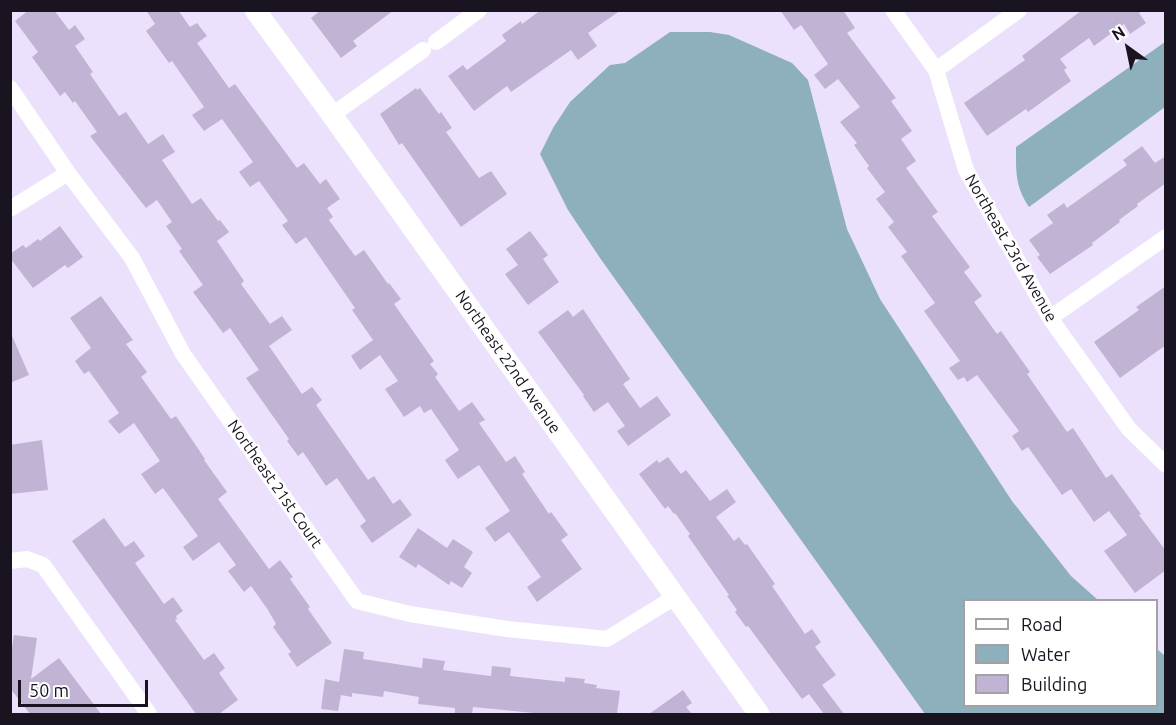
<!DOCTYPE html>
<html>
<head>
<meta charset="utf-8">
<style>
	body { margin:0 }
	#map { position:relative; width:1176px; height:725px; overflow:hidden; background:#ece1fc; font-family:Ubuntu,sans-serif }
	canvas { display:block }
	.frame { position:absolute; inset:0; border:12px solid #19141f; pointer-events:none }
	.legend { position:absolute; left:963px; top:599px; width:195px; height:108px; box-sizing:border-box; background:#fff; border:2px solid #a3a1a5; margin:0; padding:8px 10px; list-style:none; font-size:18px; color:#19141f }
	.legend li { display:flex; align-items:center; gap:12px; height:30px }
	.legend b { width:30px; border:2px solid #a3a1a5 }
	.north { position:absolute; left:1098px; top:18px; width:60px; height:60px; -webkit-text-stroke:4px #fff; paint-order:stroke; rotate:327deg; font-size:16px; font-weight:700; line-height:24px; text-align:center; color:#19141f }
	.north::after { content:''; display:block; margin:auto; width:21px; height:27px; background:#19141f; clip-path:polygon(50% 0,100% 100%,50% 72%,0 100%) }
	.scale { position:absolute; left:18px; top:680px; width:130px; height:27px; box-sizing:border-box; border:3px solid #19141f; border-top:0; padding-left:8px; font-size:18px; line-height:21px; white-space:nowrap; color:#19141f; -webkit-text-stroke:4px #fff; paint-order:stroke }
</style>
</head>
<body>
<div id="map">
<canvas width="1176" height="725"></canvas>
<div class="frame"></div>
<ul class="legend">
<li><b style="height:8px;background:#fff"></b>Road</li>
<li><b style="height:16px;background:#8eafbc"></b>Water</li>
<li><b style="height:16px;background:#c0b3d4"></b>Building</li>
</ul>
<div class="north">N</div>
<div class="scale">50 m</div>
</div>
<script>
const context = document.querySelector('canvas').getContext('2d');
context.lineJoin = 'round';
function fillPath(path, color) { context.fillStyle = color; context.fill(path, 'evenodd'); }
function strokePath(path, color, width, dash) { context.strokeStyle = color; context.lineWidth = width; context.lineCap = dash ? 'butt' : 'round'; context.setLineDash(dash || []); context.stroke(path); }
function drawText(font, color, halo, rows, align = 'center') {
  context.font = font + ' Ubuntu,sans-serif'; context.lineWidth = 4.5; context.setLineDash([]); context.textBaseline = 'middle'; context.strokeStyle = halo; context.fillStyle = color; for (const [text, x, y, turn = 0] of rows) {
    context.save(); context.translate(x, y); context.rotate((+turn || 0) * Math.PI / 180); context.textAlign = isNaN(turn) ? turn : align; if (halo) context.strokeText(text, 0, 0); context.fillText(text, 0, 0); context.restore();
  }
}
const water = new Path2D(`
	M670 32H710L729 35 792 63 808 80 847 229 880 299 1012 501 1071 576 1098 600H964V706H1156L1157 649 1165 656V714H925L600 258 568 210 540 154 553 128 570 102 610 65 625 63Z
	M1165 42V107L1029 207C1015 186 1016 172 1016 147Z`);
const building = new Path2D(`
	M29 10H54L69 30 75 25 85 39 75 46 93 72 90 74 119 116 126 112 148 144 163 134 175 152 162 160 192 204 201 198 218 221 220 220 229 232 217 241 244 281 241 284 270 324 282 316 292 330 269 346 302 394 312 387 322 400 316 405 368 480 374 476 393 504 400 499 412 515 372 543 360 526 366 521 337 478 326 486 303 452 298 456 287 441 289 439 246 378 259 370 230 328 223 333 193 292 203 285 179 251 182 249 166 226 172 222 157 200 146 208 90 136 97 132 75 101 73 103 65 92 60 96 32 57 38 52 15 21Z
	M146 10H178L190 27 197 23 207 36 197 43 229 88 235 84 297 168 304 163 320 184 326 179 340 199 327 208 333 217 329 220 355 256 364 250 388 284 389 283 401 299 394 304 434 361 430 364 438 374 435 377 459 411 472 402 485 420 479 423 506 462 515 456 525 472 522 474 549 514 551 512 568 535 561 540 582 569 537 602 527 587 541 577 509 532 495 542 485 528 510 511 479 465 458 479 445 460 459 450 431 409 424 413 420 406 404 417 385 389 398 381 380 355 360 370 351 356 373 340 352 310 355 308 306 237 296 244 282 225 288 221 259 181 250 187 239 172 253 162 222 119 204 131 192 115 204 107 172 61 169 63 146 31 155 24Z
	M321 10H394L353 41 357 46 341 58 311 18Z
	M541 10H621L588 33 597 46 578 60 571 50 511 92 507 86 474 111 448 76 463 65 467 70 506 41 502 35 521 21 522 24Z
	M780 10H843L855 28 847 33 896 98 891 101 912 131 901 139 916 161 906 168 938 212 932 216 970 267 964 272 982 296 974 302 997 334 1001 331 1030 372 1027 374 1067 432 1073 428 1106 478 1112 474 1141 514 1139 515 1166 551V570L1135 593 1104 551 1127 535 1109 511 1094 522 1071 489 1062 495 1028 447 1022 451 1012 436 1019 431 977 375 967 382 964 377 958 380 949 368 960 361 924 311 935 303 901 256 907 252 888 227 894 222 876 199 885 192 867 168 869 166 854 145 857 143 840 122 860 107 838 79 825 89 814 75 828 64 801 25 794 30Z
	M1082 10H1143L1139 13 1146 23 1130 34 1124 24 1094 46 1089 38 1060 59 1067 68 1064 70 1071 81 1028 112 1026 109 987 136 964 103 1025 60 1022 56Z
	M416 88 417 90 420 88 439 114 441 112 452 128 446 132 479 178 491 171 507 194 461 227 402 143 399 145 380 114Z
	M1142 146 1155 163 1166 156V183L1137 204 1138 206 1119 220 1120 222 1092 243 1093 245 1050 274 1037 257 1040 255 1029 240 1053 223 1047 215 1064 203 1067 208 1127 165 1123 160Z
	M60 226 83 257 68 268 65 265 33 288 10 258V254L23 245 26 248 38 239 40 241Z
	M530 231 548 255 543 259 559 282 528 305 505 274 518 265 506 249Z
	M1166 286V345L1120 378 1094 342 1139 310 1136 307Z
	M101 296 133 340 126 344 147 372 141 377 171 419 176 416 205 459 204 460 227 492 218 499 269 569 280 560 293 577 290 579 310 607 308 609 332 643 297 667 288 654 291 652 273 627 276 624 268 610 251 586 244 592 228 571 236 565 219 542 193 561 183 547 198 536 163 488 155 494 141 474 160 461 134 423 119 434 108 421 119 413 89 371 84 374 75 361 91 348 70 318Z
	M583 309 630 379 623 384 640 408 657 396 671 415 628 446 617 431 625 426 608 402 594 412 583 396 584 395 538 332 568 310 573 317Z
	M10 331 29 375 10 383Z
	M42 440 48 490 10 494V445Z
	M668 457 681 474 686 470 710 501 727 489 736 502 716 517 734 541 739 537 745 545 747 544 775 584 772 586 805 634 812 629 821 642 815 647 836 675 822 685 844 714H824L809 694 802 699 748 626 746 627 735 612 737 610 727 596 729 595 688 536 690 534 675 513 674 514 668 506 665 509 639 474 657 460 659 463Z
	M104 518 125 547 134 541 145 556 135 563 164 604 173 597 183 611 176 616 177 619 175 620 204 660 214 653 225 668 219 673 238 700 219 714H196L72 541Z
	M418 528 447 548 453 539 473 552 464 567 472 573 462 588 451 581 449 585 418 564 416 568 399 557Z
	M14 635 37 638 31 679 59 658 101 714H30L10 688V661Z
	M344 649 364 652 363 659 422 668 423 658 445 661 443 670 491 676 492 666 511 668 510 676 565 682V677L585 679 584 683 597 685 596 688 620 691 617 714H544L473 707 472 714H455V708L418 704 419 697 384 691 383 697 352 693V697L341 695 338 711 321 709 325 679 339 682Z
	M683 690 692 703 686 707 692 714H649Z`);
const minor = new Path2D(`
	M893 10 936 70 966 170 1050 318 1129 429 1166 465
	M436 42 479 10
	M936 70 1019 10
	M10 88 68 173 132 258 183 354 357 601 410 614 507 629 607 639 675 597
	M332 115 423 50
	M10 209 68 173
	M1050 318 1166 237
	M10 561 27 559 43 565 149 714`);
const tertiary = new Path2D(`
	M255 10 332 115 759 714`);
const streetNames = [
	["Northeast 23rd Avenue",1011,248,60],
	["Northeast 22nd Avenue",508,362,55],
	["Northeast 21st Court",275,484,55]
];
fillPath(water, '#8eafbc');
fillPath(building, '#c0b3d4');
strokePath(minor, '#fff', 16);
strokePath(tertiary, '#fff', 21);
drawText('16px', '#19141f', '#fff', streetNames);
</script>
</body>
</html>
